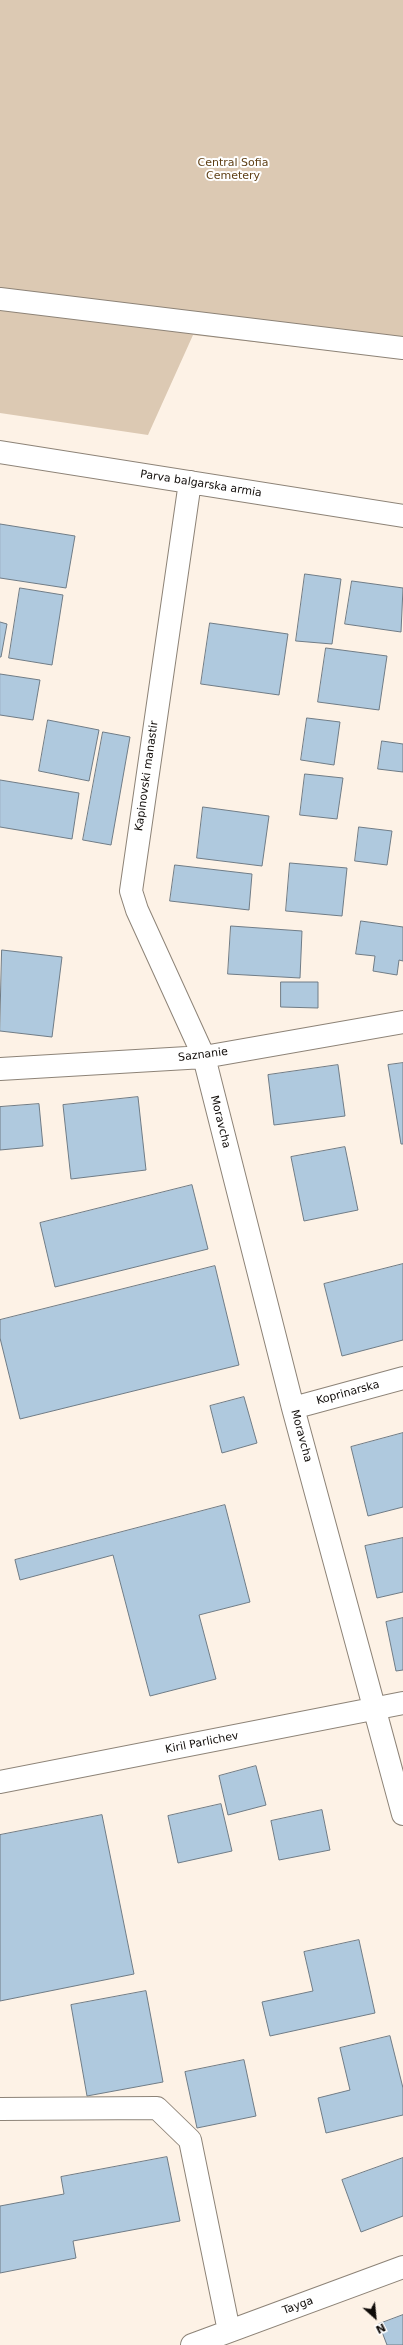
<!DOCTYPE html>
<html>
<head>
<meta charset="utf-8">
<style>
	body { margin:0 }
	#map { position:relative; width:403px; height:2345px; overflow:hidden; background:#fdf2e6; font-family:"DejaVu Sans",sans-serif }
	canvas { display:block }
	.north { position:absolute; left:355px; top:2297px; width:40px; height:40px; -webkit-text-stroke:3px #fff; paint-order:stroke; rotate:153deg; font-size:11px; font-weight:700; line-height:16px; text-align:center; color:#0f0b08 }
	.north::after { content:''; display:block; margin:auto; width:14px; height:18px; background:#0f0b08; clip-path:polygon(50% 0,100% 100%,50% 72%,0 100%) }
</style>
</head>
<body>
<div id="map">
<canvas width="403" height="2345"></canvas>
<div class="north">N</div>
</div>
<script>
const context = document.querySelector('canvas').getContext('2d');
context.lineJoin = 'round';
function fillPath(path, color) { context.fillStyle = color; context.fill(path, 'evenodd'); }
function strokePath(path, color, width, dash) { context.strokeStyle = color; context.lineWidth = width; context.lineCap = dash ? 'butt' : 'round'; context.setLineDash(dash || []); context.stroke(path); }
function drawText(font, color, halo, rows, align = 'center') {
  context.font = font + ' "DejaVu Sans",sans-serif'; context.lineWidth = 4; context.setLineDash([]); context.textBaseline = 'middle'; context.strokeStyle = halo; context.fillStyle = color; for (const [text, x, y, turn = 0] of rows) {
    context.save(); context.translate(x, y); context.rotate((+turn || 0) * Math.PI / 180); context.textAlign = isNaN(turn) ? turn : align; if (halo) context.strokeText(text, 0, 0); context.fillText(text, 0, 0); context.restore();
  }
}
const green = new Path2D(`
	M0 0H403V359L193 335 148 435 0 413Z`);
const building = new Path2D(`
	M0 524 75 536 66 588 0 578Z
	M305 574 341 579 332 644 296 641Z
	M352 581 403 588 401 632 345 624Z
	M20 588 63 595 52 665 9 658Z
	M0 622 7 624 1 657H0Z
	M210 623 288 634 279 695 201 684Z
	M326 648 387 656 379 710 318 702Z
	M0 674 40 680 33 720 0 715Z
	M307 718 340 722 334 765 301 760Z
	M48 720 99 730 89 781 39 771Z
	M103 732 130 737 111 845 83 840Z
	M382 741 403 744V772L378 769Z
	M305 774 343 778 337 819 300 815Z
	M0 780 79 793 72 839 0 827Z
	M203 807 269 816 262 866 197 858Z
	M359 827 392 831 387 865 355 861Z
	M290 863 347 868 342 916 286 911Z
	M175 865 252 874 249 910 170 901Z
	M361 921 403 927V961L399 960 397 975 373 971 375 956 356 954Z
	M231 926 302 931 300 978 228 974Z
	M2 950 62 957 52 1037 0 1031Z
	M281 982H318V1008L281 1007Z
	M403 1063V1144H401L388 1065Z
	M338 1065 345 1116 274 1125 268 1075Z
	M138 1097 146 1170 71 1179 63 1105Z
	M39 1104 43 1146 0 1150V1107Z
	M345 1147 358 1210 304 1221 291 1157Z
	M192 1185 208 1249 55 1287 40 1223Z
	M403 1264V1340L342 1356 324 1284Z
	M215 1266 239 1365 20 1419 0 1338V1320Z
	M244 1397 257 1443 222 1453 210 1406Z
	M403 1433V1507L368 1516 351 1447Z
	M225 1505 250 1602 199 1615 216 1679 150 1696 113 1555 20 1580 15 1560Z
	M403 1538V1592L377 1598 365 1546Z
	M403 1618V1670L396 1671 386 1622Z
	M256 1766 266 1805 228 1815 219 1776Z
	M221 1804 232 1851 178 1863 168 1816Z
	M322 1810 330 1850 279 1860 271 1821Z
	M102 1815 134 1974 0 2001V1835Z
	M359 1940 375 2013 270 2036 262 2002 313 1991 304 1952Z
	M146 1991 163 2082 87 2096 71 2005Z
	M390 2036 403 2088V2115L326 2133 318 2098 350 2090 340 2048Z
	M244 2060 256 2116 197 2128 185 2072Z
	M167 2157 180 2221 73 2241 76 2258 0 2273V2206L64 2194 61 2177Z
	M403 2158V2216L361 2232 342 2180Z
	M403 2315V2345H387L379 2324Z`);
const minor = new Path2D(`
	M0 299 403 348
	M0 452 403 516
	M190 482 131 891 137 910 204 1057 293 1408 403 1814
	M0 1069 204 1057 403 1022
	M293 1408 403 1378
	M0 1782 403 1703
	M0 2109 157 2108 190 2140 229 2331
	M192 2345 403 2267`);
const parkNames = [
	["Central Sofia",233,163],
	["Cemetery",233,176]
];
const streetNames = [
	["Parva balgarska armia",201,484,9],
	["Kapinovski manastir",147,776,-82],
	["Saznanie",203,1055,-7],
	["Moravcha",220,1122,76],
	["Koprinarska",348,1393,-15],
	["Moravcha",301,1436,75],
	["Kiril Parlichev",202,1743,-11],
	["Tayga",298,2306,-20]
];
fillPath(green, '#dcc9b3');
fillPath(building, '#afc9de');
strokePath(building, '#707c86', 1);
strokePath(minor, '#8d8377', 24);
strokePath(minor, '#fff', 22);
drawText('11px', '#5e3f15', '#fff', parkNames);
drawText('11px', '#0f0b08', '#fff', streetNames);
</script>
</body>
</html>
